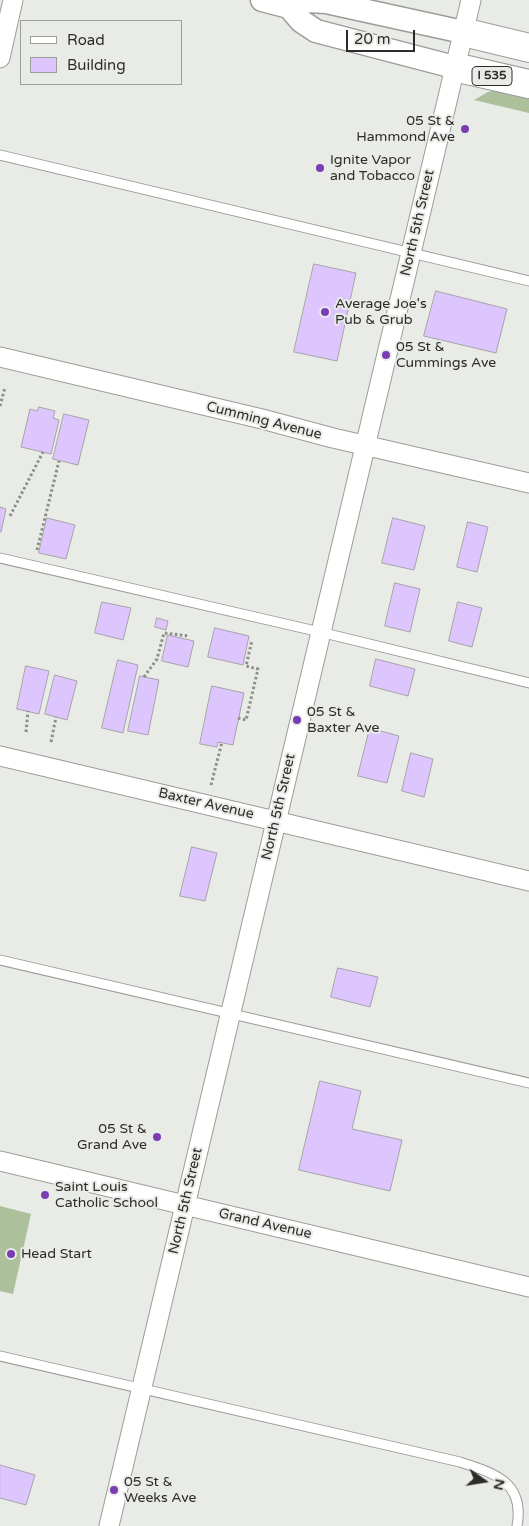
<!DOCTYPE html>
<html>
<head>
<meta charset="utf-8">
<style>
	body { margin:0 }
	#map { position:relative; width:529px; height:1526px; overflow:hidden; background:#e9ebe7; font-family:"Varela Round",sans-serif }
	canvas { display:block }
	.legend { position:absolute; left:20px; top:20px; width:162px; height:65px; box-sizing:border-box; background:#e9ebe7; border:1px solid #9d9f9c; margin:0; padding:6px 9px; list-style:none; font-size:15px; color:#2c2d2b }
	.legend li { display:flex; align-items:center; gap:10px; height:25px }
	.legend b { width:25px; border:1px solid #9d9f9c }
	.north { position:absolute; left:459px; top:1456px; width:50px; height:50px; -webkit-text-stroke:4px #e9ebe7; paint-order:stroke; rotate:103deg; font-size:14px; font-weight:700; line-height:20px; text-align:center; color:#2c2d2b }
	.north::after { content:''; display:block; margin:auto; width:18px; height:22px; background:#2c2d2b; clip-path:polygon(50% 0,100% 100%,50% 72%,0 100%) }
	.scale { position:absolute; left:346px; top:30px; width:69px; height:22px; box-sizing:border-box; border:2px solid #2c2d2b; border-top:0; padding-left:6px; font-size:15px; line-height:18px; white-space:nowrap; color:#2c2d2b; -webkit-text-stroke:4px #e9ebe7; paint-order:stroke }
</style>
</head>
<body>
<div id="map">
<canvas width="529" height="1526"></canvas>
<ul class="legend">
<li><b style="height:6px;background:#fff"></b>Road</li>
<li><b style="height:14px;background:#ddc5fd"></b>Building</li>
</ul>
<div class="north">N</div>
<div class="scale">20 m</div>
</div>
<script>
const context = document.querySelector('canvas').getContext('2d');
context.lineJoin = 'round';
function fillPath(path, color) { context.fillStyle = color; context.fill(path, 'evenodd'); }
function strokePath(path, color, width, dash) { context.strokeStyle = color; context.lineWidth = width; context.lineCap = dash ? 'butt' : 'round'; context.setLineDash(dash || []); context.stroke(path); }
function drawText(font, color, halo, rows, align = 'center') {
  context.font = font + ' "Varela Round",sans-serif'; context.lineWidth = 4; context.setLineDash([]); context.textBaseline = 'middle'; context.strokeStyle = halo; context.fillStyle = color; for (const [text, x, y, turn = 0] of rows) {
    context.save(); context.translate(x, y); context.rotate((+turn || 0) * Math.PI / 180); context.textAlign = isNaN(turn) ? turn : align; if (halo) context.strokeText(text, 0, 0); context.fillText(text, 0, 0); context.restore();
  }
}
const green = new Path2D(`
	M497 90 529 95V113L474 100 488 92Z
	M0 1206 31 1214 13 1294 0 1291Z`);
const building = new Path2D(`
	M314 264 356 273 337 361 294 352Z
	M436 291 507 309 496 353 424 336Z
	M39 407 55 411 53 418 59 420 51 454 21 447 30 409 37 411Z
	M64 414 89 420 78 465 53 459Z
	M0 507 6 509 1 532H0Z
	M47 518 75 525 66 559 39 553Z
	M393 518 425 526 414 570 382 563Z
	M468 522 488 527 477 572 457 567Z
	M395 583 420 589 410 632 385 626Z
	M102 602 131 608 123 640 95 633Z
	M458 602 482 608 472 647 449 641Z
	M157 618 168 621 166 630 155 627Z
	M215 628 249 636 243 665 208 657Z
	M168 635 194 641 188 667 162 661Z
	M376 659 415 669 408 696 370 686Z
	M118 660 138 665 123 733 102 728Z
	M26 666 49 671 39 714 17 709Z
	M55 675 77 681 67 720 45 714Z
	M140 676 159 680 148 735 128 731Z
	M212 686 244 693 233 745 218 742 217 747 200 744Z
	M370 728 399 736 387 783 358 776Z
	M411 753 433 759 424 797 402 791Z
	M192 847 217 853 205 901 180 896Z
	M338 968 378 977 370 1007 331 997Z
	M320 1081 361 1091 352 1129 402 1140 390 1191 299 1170Z
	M0 1465 35 1475 26 1505 0 1498Z`);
const path = new Path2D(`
	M0 406 5 387
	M10 516 43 452
	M37 550 59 461
	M144 677 157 659 164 633 189 636
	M238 718 246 720 258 669 246 666 252 640
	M26 732 28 711
	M51 742 56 717
	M211 785 222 742`);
const service = new Path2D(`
	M0 155 529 281
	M0 558 320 632 529 683
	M0 960 529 1083
	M0 1356 460 1462C494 1473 525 1482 517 1526`);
const minor = new Path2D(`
	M0 58 13 0
	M0 357 262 419 333 438 529 483
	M0 756 529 881
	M0 1161 529 1287
	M109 1526 471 0`);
const tertiary = new Path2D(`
	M262 0 289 7 309 1 326 2 463 32
	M289 7 301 21 316 31 454 67`);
const motorway = new Path2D(`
	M463 32 529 48
	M454 67 529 84`);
const markers = [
	[465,129,5,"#793db3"],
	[320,168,5,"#793db3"],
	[325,312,5,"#793db3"],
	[386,355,5,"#793db3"],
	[297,720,5,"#793db3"],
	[157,1137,5,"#793db3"],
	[45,1195,5,"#793db3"],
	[11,1254,5,"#793db3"],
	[114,1490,5,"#793db3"]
];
const shields = [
	[492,76,40]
];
const shieldNames = [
	["I 535",492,76]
];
const poiNames = [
	["05 St &",455,121,"right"],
	["Hammond Ave",455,137,"right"],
	["Ignite Vapor",330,160],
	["and Tobacco",330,176],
	["Average Joe's",335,304],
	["Pub & Grub",335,320],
	["05 St &",396,347],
	["Cummings Ave",396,363],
	["05 St &",307,712],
	["Baxter Ave",307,728],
	["05 St &",147,1129,"right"],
	["Grand Ave",147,1145,"right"],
	["Saint Louis",55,1187],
	["Catholic School",55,1203],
	["Head Start",21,1254],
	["05 St &",124,1482],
	["Weeks Ave",124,1498]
];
const streetNames = [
	["North 5th Street",418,223,-77],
	["Cumming Avenue",264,421,14],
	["Baxter Avenue",206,804,13],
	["North 5th Street",279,807,-77],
	["North 5th Street",186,1201,-77],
	["Grand Avenue",265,1224,13]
];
fillPath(green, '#acc09b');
fillPath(building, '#ddc5fd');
strokePath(building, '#a5a3a8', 1);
strokePath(service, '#9b9d99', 11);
strokePath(minor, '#9b9d99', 21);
strokePath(tertiary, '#9b9d99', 25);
strokePath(motorway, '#9b9d99', 30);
strokePath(path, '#8c8e8b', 3, [2.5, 2.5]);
strokePath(service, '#fff', 9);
strokePath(minor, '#fff', 19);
strokePath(tertiary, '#fff', 22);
strokePath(motorway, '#fff', 28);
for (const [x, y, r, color] of markers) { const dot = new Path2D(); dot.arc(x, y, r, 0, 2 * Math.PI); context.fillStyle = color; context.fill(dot); strokePath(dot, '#e9ebe7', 2); }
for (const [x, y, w] of shields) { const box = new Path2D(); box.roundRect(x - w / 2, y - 9.5, w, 19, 4); context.fillStyle = '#e9ebe7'; context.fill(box); strokePath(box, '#2c2d2b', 1); }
drawText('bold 12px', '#2c2d2b', null, shieldNames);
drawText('14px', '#2c2d2b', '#e9ebe7', poiNames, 'left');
drawText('14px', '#2c2d2b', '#e9ebe7', streetNames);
</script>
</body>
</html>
